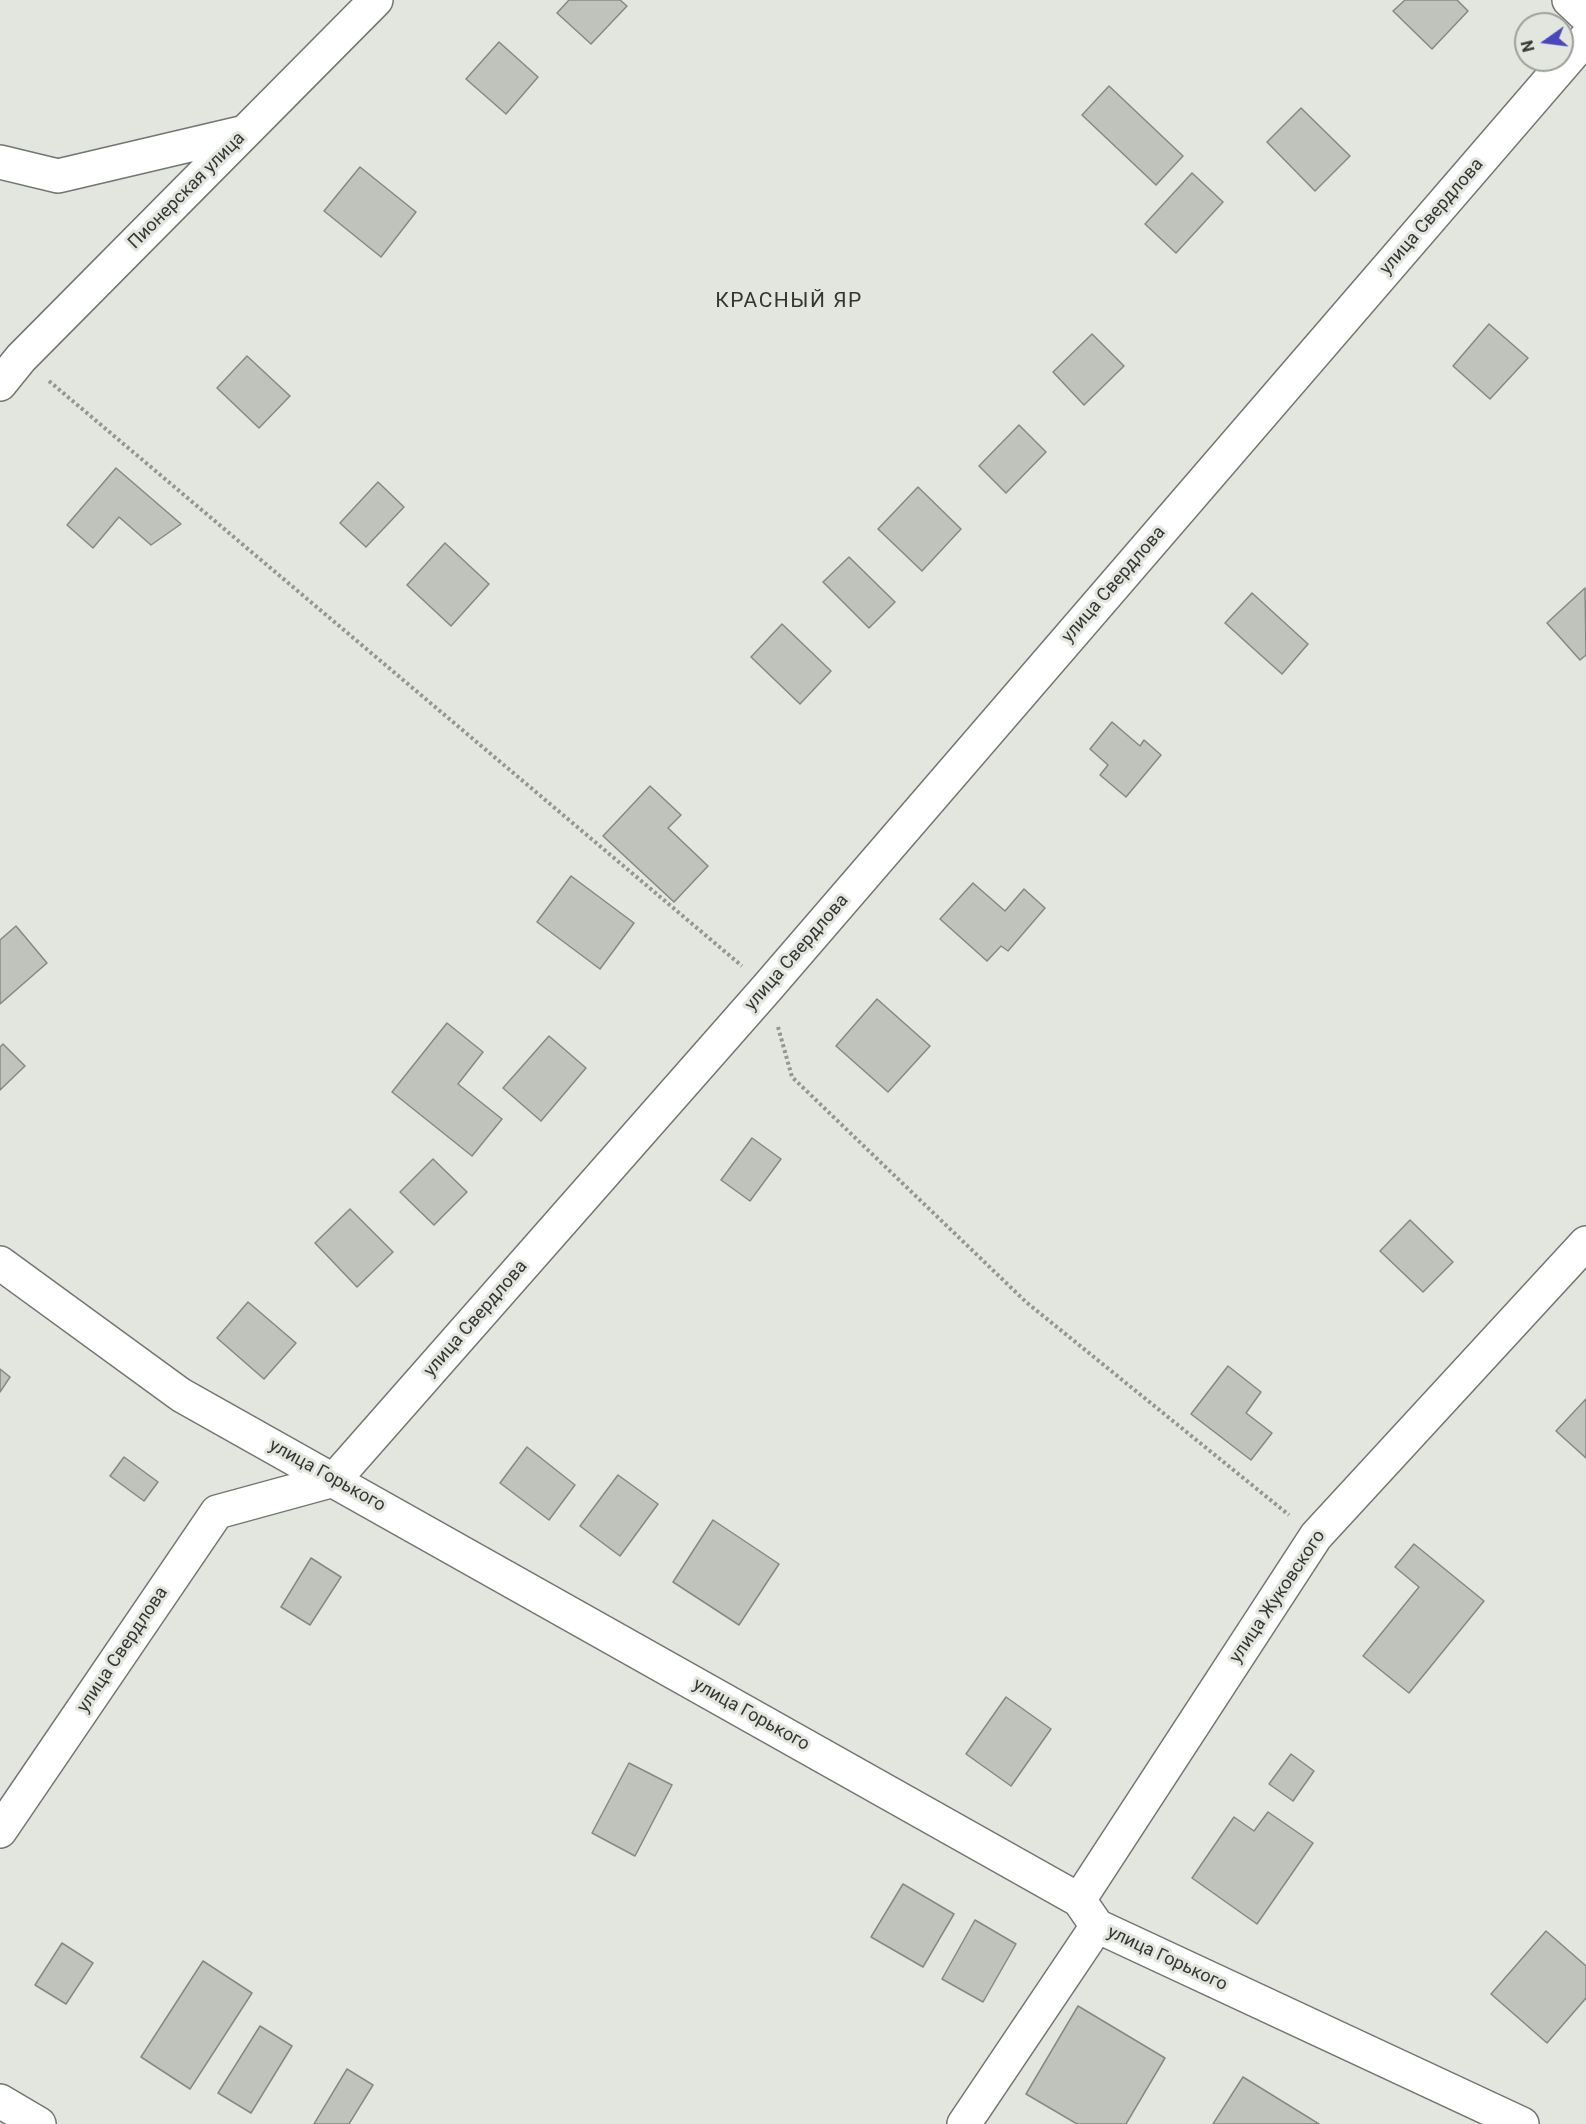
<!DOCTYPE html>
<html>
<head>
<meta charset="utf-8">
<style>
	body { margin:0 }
	#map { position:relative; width:1586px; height:2124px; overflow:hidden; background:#e2e6de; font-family:Roboto,sans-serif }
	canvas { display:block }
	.north { position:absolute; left:1514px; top:12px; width:60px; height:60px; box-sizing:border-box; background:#e2e6de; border:2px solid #9da09a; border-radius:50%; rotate:256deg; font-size:16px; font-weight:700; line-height:24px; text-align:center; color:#353634 }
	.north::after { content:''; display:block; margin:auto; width:21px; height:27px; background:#4b46bc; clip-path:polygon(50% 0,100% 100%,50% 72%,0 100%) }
</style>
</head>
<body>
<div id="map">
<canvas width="1586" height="2124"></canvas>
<div class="north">N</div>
</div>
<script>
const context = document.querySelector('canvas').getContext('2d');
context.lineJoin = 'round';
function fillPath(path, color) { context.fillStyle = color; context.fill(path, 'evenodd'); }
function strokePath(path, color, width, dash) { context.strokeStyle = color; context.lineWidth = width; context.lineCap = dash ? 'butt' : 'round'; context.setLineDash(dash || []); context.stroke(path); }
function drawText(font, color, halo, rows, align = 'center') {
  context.font = font + ' Roboto,sans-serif'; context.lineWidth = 6; context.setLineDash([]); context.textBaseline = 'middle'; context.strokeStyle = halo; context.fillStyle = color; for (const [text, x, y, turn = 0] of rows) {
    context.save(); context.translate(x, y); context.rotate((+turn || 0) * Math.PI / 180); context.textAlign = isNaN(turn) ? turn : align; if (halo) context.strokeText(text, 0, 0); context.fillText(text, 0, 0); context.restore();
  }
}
const building = new Path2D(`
	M569 0H620L627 6 591 44 557 13Z
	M1405 0H1457L1468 11 1432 49 1393 11Z
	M499 42 538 77 506 114 466 79Z
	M1109 86 1183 156 1156 185 1082 115Z
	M1301 108 1350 156 1315 191 1267 142Z
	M360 167 416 212 381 257 324 211Z
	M1192 173 1223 202 1176 253 1145 224Z
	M1489 324 1528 358 1490 399 1453 366Z
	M1092 334 1124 366 1084 405 1053 372Z
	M247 356 290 396 259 428 217 388Z
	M1019 425 1046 452 1006 493 979 466Z
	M116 468 181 524 151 545 119 517 93 548 67 525Z
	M378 482 404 507 366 547 340 523Z
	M918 487 961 529 922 571 878 529Z
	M445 543 489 584 451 626 407 585Z
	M849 557 895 602 869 628 823 582Z
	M1585 588 1586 655 1580 660 1547 623Z
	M1252 593 1308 644 1282 674 1225 623Z
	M782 624 831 671 800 704 751 657Z
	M1112 722 1140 746 1144 740 1161 755 1126 797 1100 775 1108 765 1090 749Z
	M650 786 681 815 668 828 708 866 674 902 603 836Z
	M571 876 634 923 600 969 537 922Z
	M973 883 1005 911 1024 889 1045 908 1008 951 1001 946 987 961 940 919Z
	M16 926 47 963 0 1004V940Z
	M877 999 930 1046 888 1092 836 1046Z
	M447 1023 483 1052 458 1084 502 1119 472 1156 392 1092Z
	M549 1036 586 1068 541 1121 503 1088Z
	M3 1044 25 1066 0 1090V1047Z
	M752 1138 781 1159 750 1201 721 1180Z
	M433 1159 467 1192 434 1225 400 1192Z
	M350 1209 393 1252 357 1287 315 1243Z
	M1410 1220 1453 1262 1423 1292 1380 1251Z
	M248 1302 296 1343 264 1379 217 1338Z
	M1228 1366 1261 1392 1246 1413 1272 1433 1251 1460 1191 1414Z
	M0 1369 10 1377 0 1392Z
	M1586 1399V1458L1556 1431Z
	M527 1447 575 1485 549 1520 500 1483Z
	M124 1457 158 1482 144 1501 110 1476Z
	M618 1475 658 1504 620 1556 580 1526Z
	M713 1520 779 1564 739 1625 673 1582Z
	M1414 1544 1484 1601 1409 1693 1363 1656 1419 1587 1395 1567Z
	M311 1558 341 1577 310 1625 281 1607Z
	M1006 1697 1051 1729 1011 1786 966 1754Z
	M1291 1754 1314 1771 1293 1801 1269 1784Z
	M629 1763 672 1785 635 1856 592 1833Z
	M1268 1812 1313 1843 1257 1924 1192 1878 1234 1817 1254 1831Z
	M903 1884 954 1914 923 1967 871 1937Z
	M975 1920 1016 1944 983 2002 942 1979Z
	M1546 1931 1586 1966V1998L1547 2043 1491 1994Z
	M62 1943 93 1963 66 2004 35 1985Z
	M203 1961 252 1993 190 2089 141 2057Z
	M1078 2006 1165 2058 1126 2124H1077L1026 2094Z
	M260 2026 292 2046 251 2113 218 2093Z
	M347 2069 373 2085 349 2124H314Z
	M1243 2077 1319 2124H1213Z`);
const path = new Path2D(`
	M49 381 742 966
	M778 1027 792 1077 1026 1302 1289 1515`);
const minor = new Path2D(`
	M1569 0 1586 16
	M0 162 58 176 245 132
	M0 384 21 358 376 0
	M0 1263 181 1395 1079 1900 1097 1926 1522 2124
	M0 1831 217 1512 334 1480 767 988 1586 38
	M1079 1900 1316 1536 1586 1243
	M0 2101 39 2124
	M964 2124 1097 1926`);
const streetNames = [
	["Пионерская улица",187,191,-45],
	["улица Свердлова",1432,217,-49],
	["улица Свердлова",1114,585,-49],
	["улица Свердлова",797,953,-49],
	["улица Свердлова",476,1319,-49],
	["улица Горького",327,1476,29],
	["улица Жуковского",1278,1597,-56],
	["улица Свердлова",123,1650,-56],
	["улица Горького",751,1715,29],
	["улица Горького",1167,1959,25]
];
const quarterNames = [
	["КРАСНЫЙ ЯР",789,302]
];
fillPath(building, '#c0c3bc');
strokePath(building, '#868983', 1.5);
strokePath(minor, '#737670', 36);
strokePath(path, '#939691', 4, [3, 3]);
strokePath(minor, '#fff', 33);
drawText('18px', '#353634', '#e2e6de', streetNames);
context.letterSpacing = '1.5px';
drawText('21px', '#353634', '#e2e6de', quarterNames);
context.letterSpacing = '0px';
</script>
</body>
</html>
